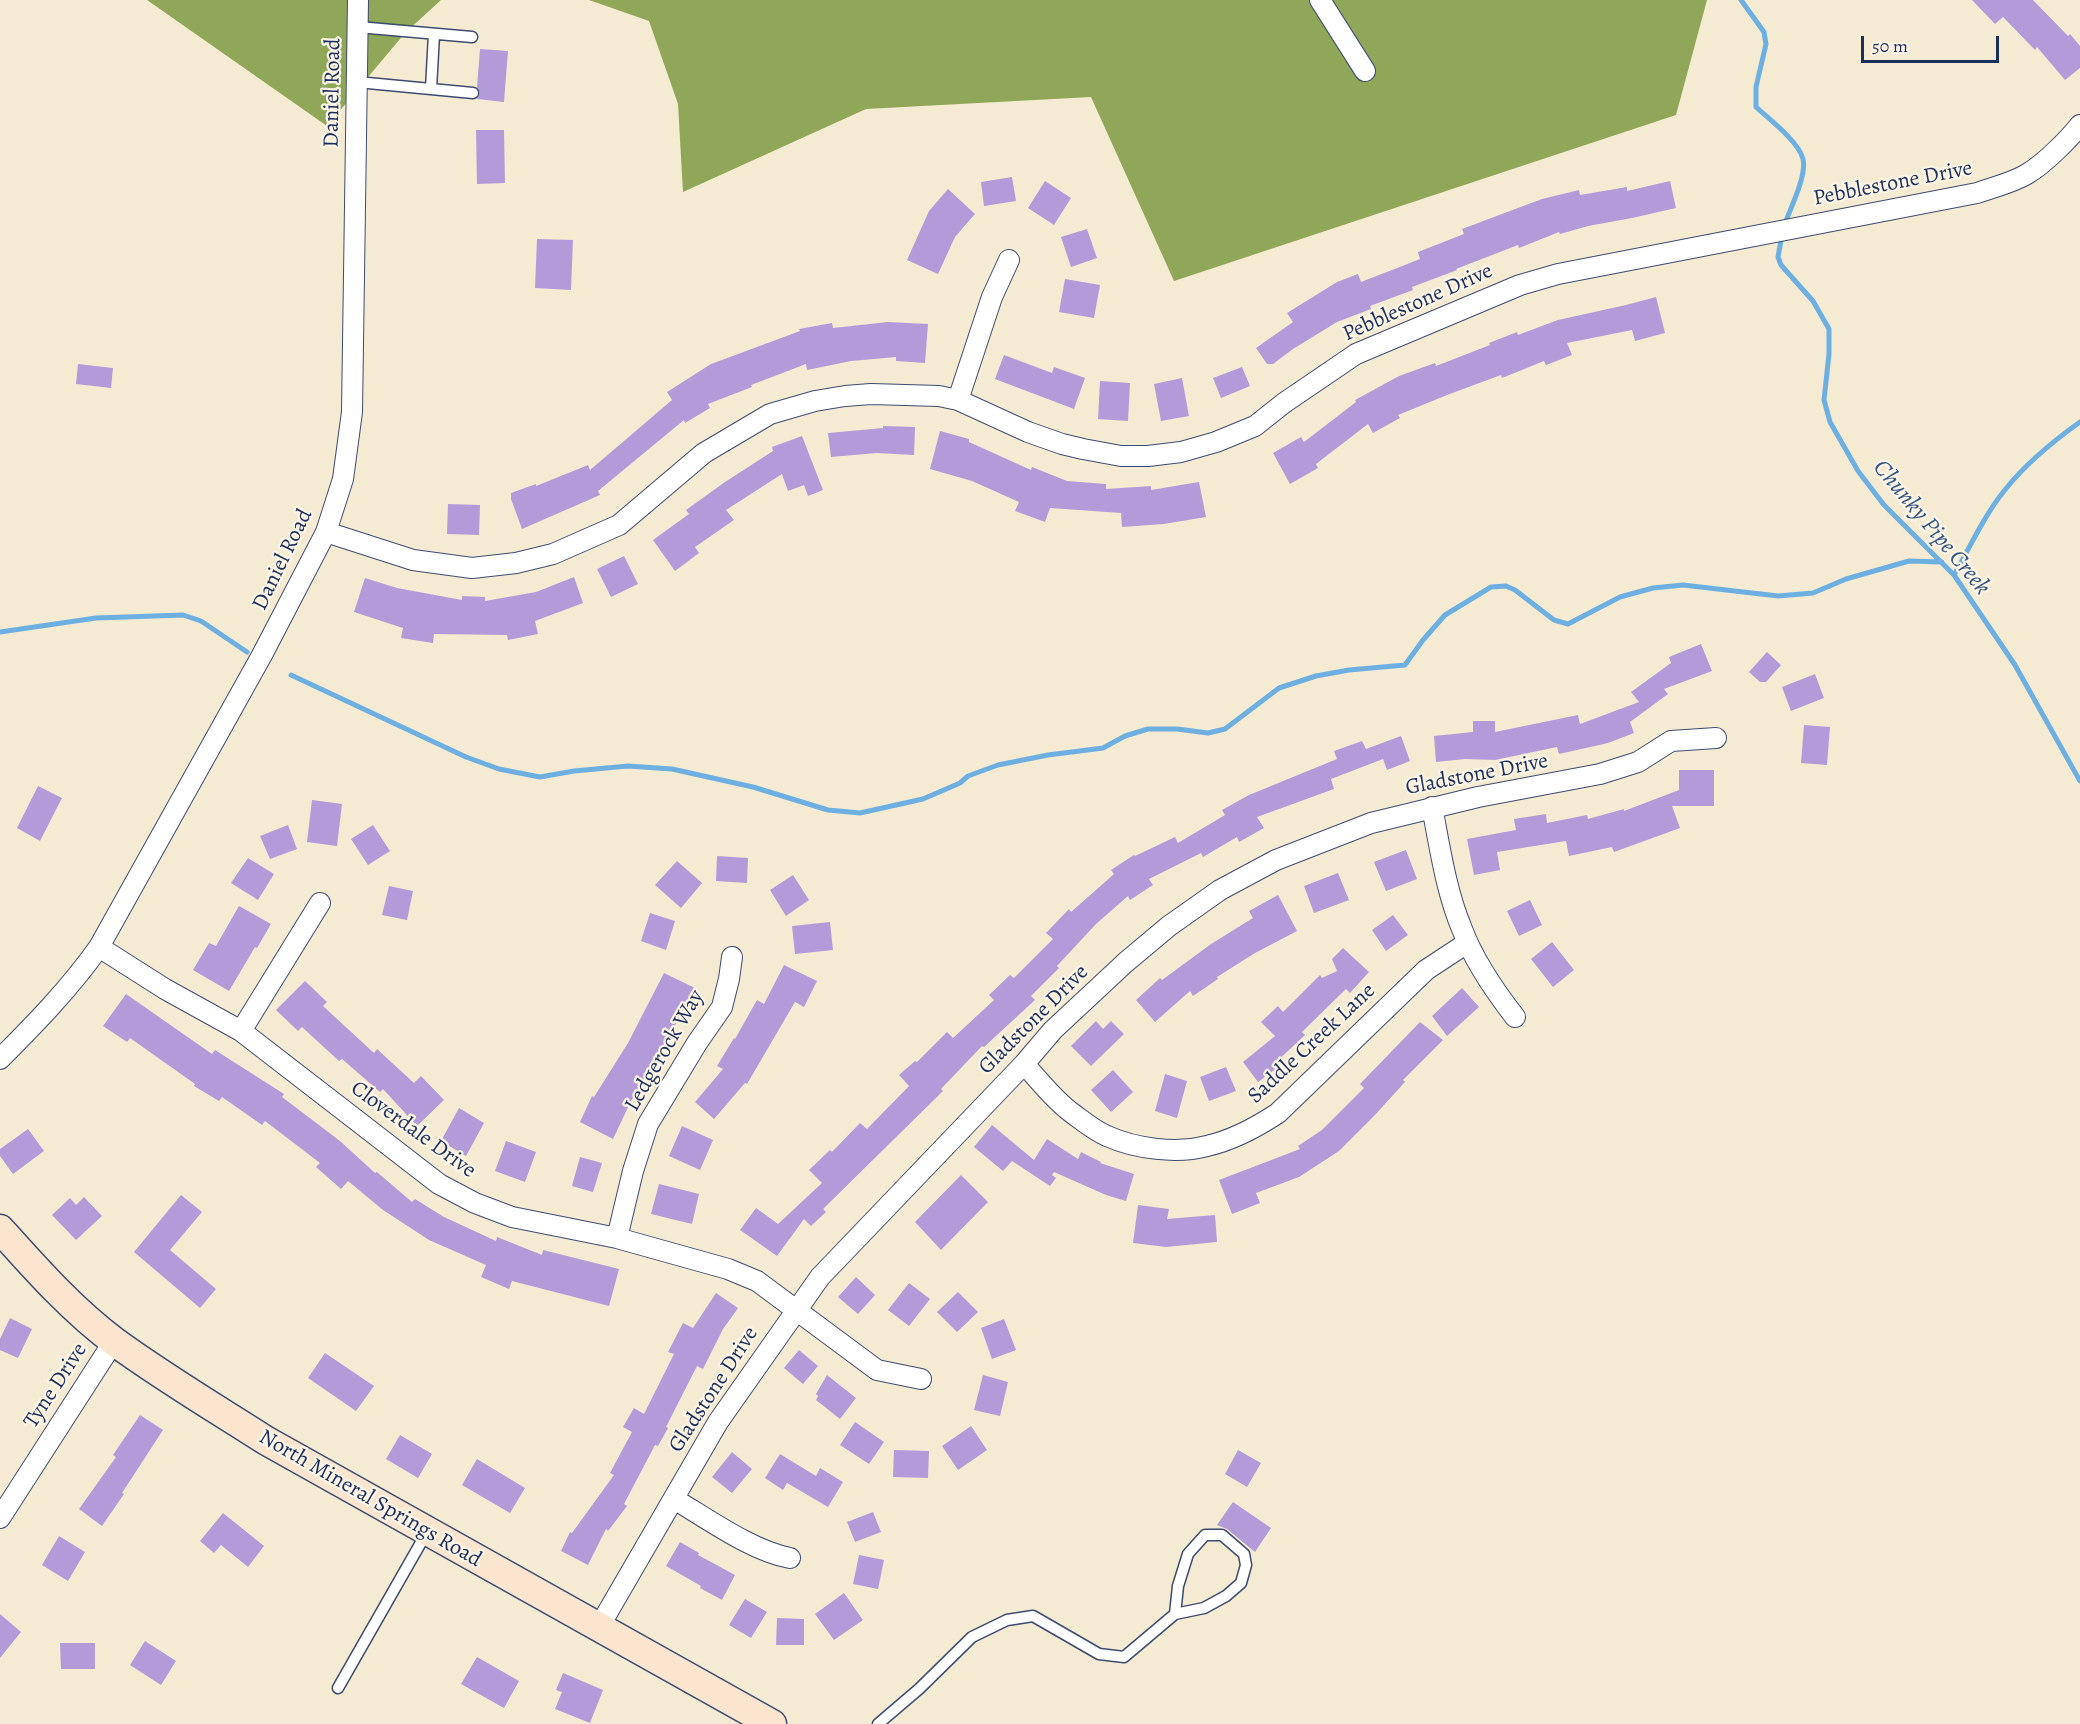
<!DOCTYPE html>
<html>
<head>
<meta charset="utf-8">
<style>
	body { margin:0 }
	#map { position:relative; width:2080px; height:1724px; overflow:hidden; background:#f5ebd3; font-family:Alegreya,serif }
	canvas { display:block }
	.scale { position:absolute; left:1861px; top:36px; width:138px; height:27px; box-sizing:border-box; border:3px solid #1b2f5e; border-top:0; padding-left:8px; font-size:18px; line-height:21px; white-space:nowrap; color:#1b2f5e; -webkit-text-stroke:4px #fcf5e5; paint-order:stroke }
</style>
</head>
<body>
<div id="map">
<canvas width="2080" height="1724"></canvas>
<div class="scale">50 m</div>
</div>
<script>
const context = document.querySelector('canvas').getContext('2d');
context.lineJoin = 'round';
function fillPath(path, color) { context.fillStyle = color; context.fill(path, 'evenodd'); }
function strokePath(path, color, width, dash) { context.strokeStyle = color; context.lineWidth = width; context.lineCap = dash ? 'butt' : 'round'; context.setLineDash(dash || []); context.stroke(path); }
function drawText(font, color, halo, rows, align = 'center') {
  context.font = font + ' Alegreya,serif'; context.lineWidth = 4.5; context.setLineDash([]); context.textBaseline = 'middle'; context.strokeStyle = halo; context.fillStyle = color; for (const [text, x, y, turn = 0] of rows) {
    context.save(); context.translate(x, y); context.rotate((+turn || 0) * Math.PI / 180); context.textAlign = isNaN(turn) ? turn : align; if (halo) context.strokeText(text, 0, 0); context.fillText(text, 0, 0); context.restore();
  }
}
const forest = new Path2D(`
	M147 0H441L405 33 327 126Z
	M589 0H1707L1676 115 1174 281 1091 97 866 109 683 192 678 104 649 21Z`);
const stream = new Path2D(`
	M1741 0 1764 32 1766 44 1756 87V107C1769 119 1799 142 1803 159 1807 176 1790 209 1784 226
	M1782 235 1778 257 1781 265 1813 301 1829 329V354L1824 400 1830 422 1858 471 1884 505 1954 575 2015 665 2080 781
	M1954 575C1970 547 1984 516 2004 491 2026 463 2052 442 2080 422
	M0 632 96 618 183 615 201 621 247 652
	M291 675 466 757 499 769 540 777 574 771 628 766 672 769 753 787 828 810 860 813 923 799 960 783 968 776 998 765 1048 755 1103 748 1125 736 1148 729H1177L1208 733 1225 729 1279 688 1316 676 1349 670 1405 665 1423 640 1445 615 1491 587 1506 586 1515 590 1554 620 1568 624 1620 597 1653 588 1683 585 1778 596 1813 593 1846 579 1909 561 1942 562`);
const building = new Path2D(`
	M1972 0H2033L2068 36 2070 34 2080 46V68L2065 80 2037 47 2035 50 2003 17 1995 24Z
	M480 49 508 51 504 102 477 99 480 93 477 87Z
	M476 130H504L505 183 477 184Z
	M1012 177 1016 201 984 206 981 182Z
	M1045 181 1071 198 1054 225 1028 208Z
	M1670 181 1676 208 1632 218 1588 226 1560 234 1559 232 1519 248 1518 245 1456 269 1457 270 1412 287 1413 290 1370 306 1371 309 1337 322 1293 349 1273 364H1267L1256 348 1293 322 1287 313 1337 282 1358 274 1361 282 1420 259 1418 252 1464 234 1462 229 1542 199 1579 190 1580 195 1627 187V191Z
	M948 189 975 214 955 237 938 274 907 260 929 211Z
	M1087 229 1097 258 1071 267 1061 237Z
	M537 239 573 240 571 290 535 288Z
	M1065 279 1100 285 1094 318 1059 312Z
	M1656 297 1665 333 1635 341 1632 330 1567 343 1572 355 1546 365 1544 361 1502 378 1501 375 1447 395 1398 415 1400 418 1373 433 1368 424 1316 464 1318 468 1290 484 1273 453 1301 437 1304 442 1356 402 1355 400 1399 376 1435 363 1436 366 1490 345 1489 343 1517 332 1518 335 1558 320 1626 305Z
	M888 322 928 324 925 363 896 361V357L851 361 807 370 806 364 751 385 752 387 708 404 710 408 685 423 684 420 598 491 600 495 522 529 511 499V493L536 484V486L588 465 590 470 672 400 667 392 711 364 800 331 799 329 832 323 833 328Z
	M1004 355 1052 373 1054 367 1085 378 1074 409 995 379Z
	M78 364 113 368 111 388 76 384Z
	M1242 367 1250 386 1221 398 1213 378Z
	M1182 378 1189 416 1161 421 1154 384Z
	M1100 381 1130 383 1128 421 1098 419Z
	M883 426 915 427 914 455 877 453 831 457 828 433 883 428Z
	M940 431 969 439V442L1031 470 1032 467 1067 481 1106 484V489L1151 486V490L1199 482 1206 517 1164 524 1122 527 1121 513 1050 508 1045 522 1015 511 1019 502 972 481 930 469Z
	M802 436 823 490 808 496 804 485 788 491 782 474 726 510 734 520 695 547 699 553 675 571 653 540 689 514 686 510 725 482 773 451 772 447Z
	M448 504 480 505 479 535 447 534Z
	M624 556 638 584 611 597 597 569Z
	M574 577 583 603 535 621 538 634 508 640 507 635 434 634 433 643 401 638 403 628 354 612 365 578 397 588 462 600V596L485 597V601L536 592Z
	M1701 644 1712 671 1664 689 1668 694 1630 722 1634 733 1608 743 1559 754 1557 747 1495 760 1465 759 1436 762 1434 736 1473 732V721H1495V732L1578 715 1580 724 1639 702 1631 692 1671 663 1669 657Z
	M1767 652 1781 665 1766 682H1760L1749 672Z
	M1815 674 1824 698 1791 711 1782 687Z
	M1804 725 1830 727 1827 765 1801 763Z
	M1401 736 1410 761 1387 770 1383 759 1331 779 1334 789 1257 817 1264 828 1239 842 1237 837 1203 857 1201 853 1149 879 1153 885 1130 900 1128 896 1096 924 1057 966 1059 968 1031 996 1035 1000 984 1047 982 1046 941 1089 943 1091 823 1209 826 1212 811 1226 804 1219 777 1256 740 1230 756 1208 778 1224 822 1183 809 1170 830 1150 832 1152 860 1123 867 1129 909 1086 899 1075 915 1061 917 1062 947 1032 953 1038 994 1000 989 995 1010 975 1014 978 1053 939 1046 933 1069 909 1071 912 1114 874 1111 870 1134 855 1135 856 1175 837 1178 843 1225 815 1222 810 1249 795 1337 759 1334 751 1362 741 1366 749Z
	M1679 770H1714V806H1672L1680 828 1614 852 1612 847 1569 856 1566 841 1497 852 1500 870 1474 875 1467 839 1516 830 1514 819 1546 814 1547 823 1587 815 1588 819 1624 809V811L1679 790Z
	M38 786 62 798 40 841 17 828Z
	M312 800 342 804 337 846 307 842Z
	M288 825 297 849 270 859 260 836Z
	M373 825 390 851 368 865 351 839Z
	M1406 850 1417 879 1386 891 1374 862Z
	M717 856 748 858 747 883 716 881Z
	M248 858 274 874 258 900 231 883Z
	M677 861 702 883 681 908 655 885Z
	M1338 873 1349 900 1314 913 1304 886Z
	M793 875 809 900 786 916 770 890Z
	M389 886 413 891 407 920 382 915Z
	M1278 895 1297 931 1255 953 1217 977 1218 979 1193 996 1190 991 1155 1022 1136 1000 1160 978 1162 980 1211 944 1253 918 1249 911Z
	M1530 900 1542 925 1519 936 1507 911Z
	M239 906 271 924 257 948 255 947 229 991 193 970 209 943 216 946Z
	M650 913 675 921 666 950 641 941Z
	M1393 915 1408 935 1386 951 1372 930Z
	M830 922 833 950 795 954 792 926Z
	M1552 942 1574 970 1553 987 1531 959Z
	M1343 948 1369 972 1350 993 1346 989 1302 1032 1305 1035 1274 1064 1277 1068 1258 1082 1243 1062 1275 1036 1261 1022 1278 1006 1283 1012 1320 975 1322 978 1337 971 1332 959Z
	M784 965 817 981 804 1007 795 1002 747 1084 745 1083 714 1119 695 1102 723 1069 717 1066 734 1038 735 1039 757 1000 764 1004Z
	M664 973 695 988 657 1059 631 1101 613 1139 580 1122 592 1096 594 1097 628 1043Z
	M305 981 327 1002 323 1006 374 1053 377 1049 414 1083 421 1076 444 1100 417 1126 383 1089 380 1092 342 1059 339 1061 302 1027 298 1031 276 1010Z
	M1462 988 1479 1007 1447 1036 1432 1016Z
	M126 994 212 1054 215 1050 284 1094 282 1097 340 1141 375 1173 377 1172 412 1202 415 1199 444 1217 496 1241 497 1237 542 1255 543 1250 619 1269 609 1306 512 1281 509 1289 481 1277 486 1265 429 1240 383 1210 348 1181 341 1189 316 1167 320 1163 265 1121 262 1125 222 1097 219 1101 194 1086 195 1084 130 1038 127 1042 103 1026Z
	M1096 1021 1103 1029 1111 1021 1124 1034 1091 1066 1071 1046Z
	M1420 1022 1443 1040 1403 1080 1405 1082 1374 1116 1339 1151 1299 1177 1256 1193 1260 1203 1232 1214 1219 1180 1300 1149 1298 1146 1322 1130 1364 1088 1360 1084Z
	M1226 1067 1236 1091 1209 1101 1200 1077Z
	M1113 1070 1133 1092 1111 1112 1091 1090Z
	M1165 1074 1187 1081 1177 1118 1155 1111Z
	M459 1108 484 1123 466 1156 441 1141Z
	M992 1125 1034 1160 1047 1139 1078 1159 1081 1152 1101 1162 1100 1163 1134 1174 1126 1201 1106 1195 1054 1172 1052 1175 1056 1178 1050 1186 1012 1161 1003 1171 974 1147Z
	M682 1126 713 1140 700 1170 669 1156Z
	M28 1129 44 1151 13 1174 0 1156V1149Z
	M506 1141 536 1152 525 1182 495 1171Z
	M580 1157 602 1163 593 1192 572 1186Z
	M961 1175 988 1202 941 1250 915 1222Z
	M659 1184 699 1194 692 1224 651 1214Z
	M181 1195 202 1212 170 1250 216 1289 200 1308 134 1252Z
	M84 1197 102 1216 76 1240 52 1215 70 1198 76 1205Z
	M1138 1205 1169 1209 1167 1219 1215 1215 1217 1242 1166 1247 1133 1243Z
	M856 1277 875 1295 858 1314 838 1297Z
	M909 1283 930 1299 909 1326 888 1310Z
	M958 1292 978 1312 957 1332 937 1312Z
	M716 1293 738 1308 723 1329 703 1369 697 1366 666 1427 668 1428 658 1446 655 1445 624 1504 627 1506 608 1531 606 1529 588 1565 561 1551 570 1532 572 1533 614 1475 610 1473 632 1432 623 1427 634 1408 644 1414 674 1354 668 1352 683 1323 693 1328Z
	M10 1318 32 1329 18 1358 0 1350V1339Z
	M1004 1319 1016 1350 992 1359 981 1328Z
	M799 1350 818 1366 803 1384 784 1368Z
	M325 1353 374 1386 356 1411 308 1378Z
	M827 1375 856 1398 840 1419 816 1400 818 1396 816 1394Z
	M983 1375 1008 1382 1000 1416 974 1410Z
	M140 1415 163 1430 122 1493 124 1494 102 1526 79 1509 116 1457 113 1455Z
	M855 1422 884 1442 869 1464 840 1445Z
	M971 1426 987 1450 958 1470 942 1446Z
	M400 1435 432 1454 418 1478 386 1459Z
	M894 1450 929 1451 928 1478 893 1477Z
	M1238 1450 1261 1463 1247 1487 1225 1474Z
	M732 1452 752 1469 732 1493 712 1477Z
	M780 1454 816 1476 820 1468 843 1482 828 1507 787 1483 783 1490 765 1478Z
	M477 1459 525 1488 510 1513 462 1485Z
	M1233 1502 1271 1528 1255 1552 1227 1529 1217 1525Z
	M873 1512 881 1532 855 1542 847 1522Z
	M223 1513 264 1546 248 1567 221 1545 214 1553 200 1541Z
	M59 1536 85 1552 68 1581 42 1565Z
	M680 1542 699 1553 698 1555 735 1575 722 1600 700 1588 701 1586 666 1566Z
	M859 1555 884 1560 878 1589 853 1584Z
	M844 1593 863 1620 834 1640 815 1614Z
	M745 1599 767 1612 751 1638 729 1625Z
	M0 1614 21 1632 0 1658Z
	M777 1618 804 1619V1645H776Z
	M145 1641 176 1661 161 1685 130 1665Z
	M60 1643H95V1669H61Z
	M477 1657 519 1681 504 1708 461 1684Z
	M563 1673 603 1690 590 1723 555 1709 562 1692 556 1690Z`);
const lane = new Path2D(`
	M358 27 472 37
	M357 82 473 93
	M431 89 434 34
	M338 1688 427 1532
	M878 1724 919 1689 972 1637 1007 1620 1033 1616 1099 1654 1124 1657 1175 1614 1204 1608 1226 1596 1241 1583 1246 1565 1244 1554 1222 1535H1205L1188 1554 1178 1586 1175 1614`);
const street = new Path2D(`
	M1320 0 1365 71
	M958 400 992 297 1009 260
	M326 532 413 560 472 568 516 563 553 554 619 525 704 453 770 414 815 401 845 396 871 394 939 396 958 400 1028 432 1062 444 1083 449 1121 456H1148L1181 452 1216 442 1255 426 1284 403 1356 354 1520 285 1558 274 1977 193C1994 187 2012 183 2027 174 2044 164 2068 140 2080 125
	M1432 807C1440 848 1446 891 1462 929 1474 961 1494 990 1515 1017
	M99 947 165 989 241 1031 439 1184 475 1203 512 1217 617 1238 728 1269 757 1281 877 1370 921 1379
	M241 1031 320 903
	M0 1059C36 1023 70 988 99 947L262 655 326 532 343 479 352 412 358 0
	M1024 1064C1039 1080 1054 1100 1072 1113 1083 1121 1095 1131 1107 1136 1136 1149 1177 1154 1207 1146 1233 1140 1257 1127 1278 1113L1426 970 1467 943
	M617 1238 633 1171 648 1124 697 1043 722 1007 729 979 732 957
	M674 1499C708 1519 752 1551 790 1558
	M0 1518 114 1341
	M599 1627 718 1422 820 1277 1024 1064 1053 1030 1126 962 1169 926 1220 890 1276 860 1371 823 1478 797 1600 774 1638 762 1671 741 1716 738`);
const secondary = new Path2D(`
	M0 1229C35 1268 72 1310 115 1342 163 1377 215 1408 265 1440L772 1724`);
const streetNames = [
	["Daniel Road",333,93,-89],
	["Pebblestone Drive",1893,184,-11],
	["Pebblestone Drive",1418,303,-24],
	["Daniel Road",283,560,-64],
	["Gladstone Drive",1477,775,-11],
	["Gladstone Drive",1034,1020,-45],
	["Saddle Creek Lane",1312,1044,-43],
	["Ledgerock Way",665,1051,-60],
	["Cloverdale Drive",413,1130,36],
	["Tyne Drive",56,1386,-57],
	["Gladstone Drive",714,1390,-57],
	["North Mineral Springs Road",370,1499,30]
];
const waterNames = [
	["Chunky Pipe Creek",1931,528,50]
];
fillPath(forest, '#90a759');
strokePath(stream, '#6eafe2', 5);
fillPath(building, '#b39bd9');
strokePath(lane, '#3c4b70', 13);
strokePath(street, '#3c4b70', 22);
strokePath(secondary, '#3c4b70', 31);
strokePath(lane, '#fff', 10);
strokePath(street, '#fff', 20);
strokePath(secondary, '#fce5cf', 28);
drawText('22px', '#1b2f5e', '#fcf5e5', streetNames);
drawText('italic 24px', '#345586', '#fcf5e5', waterNames);
</script>
</body>
</html>
